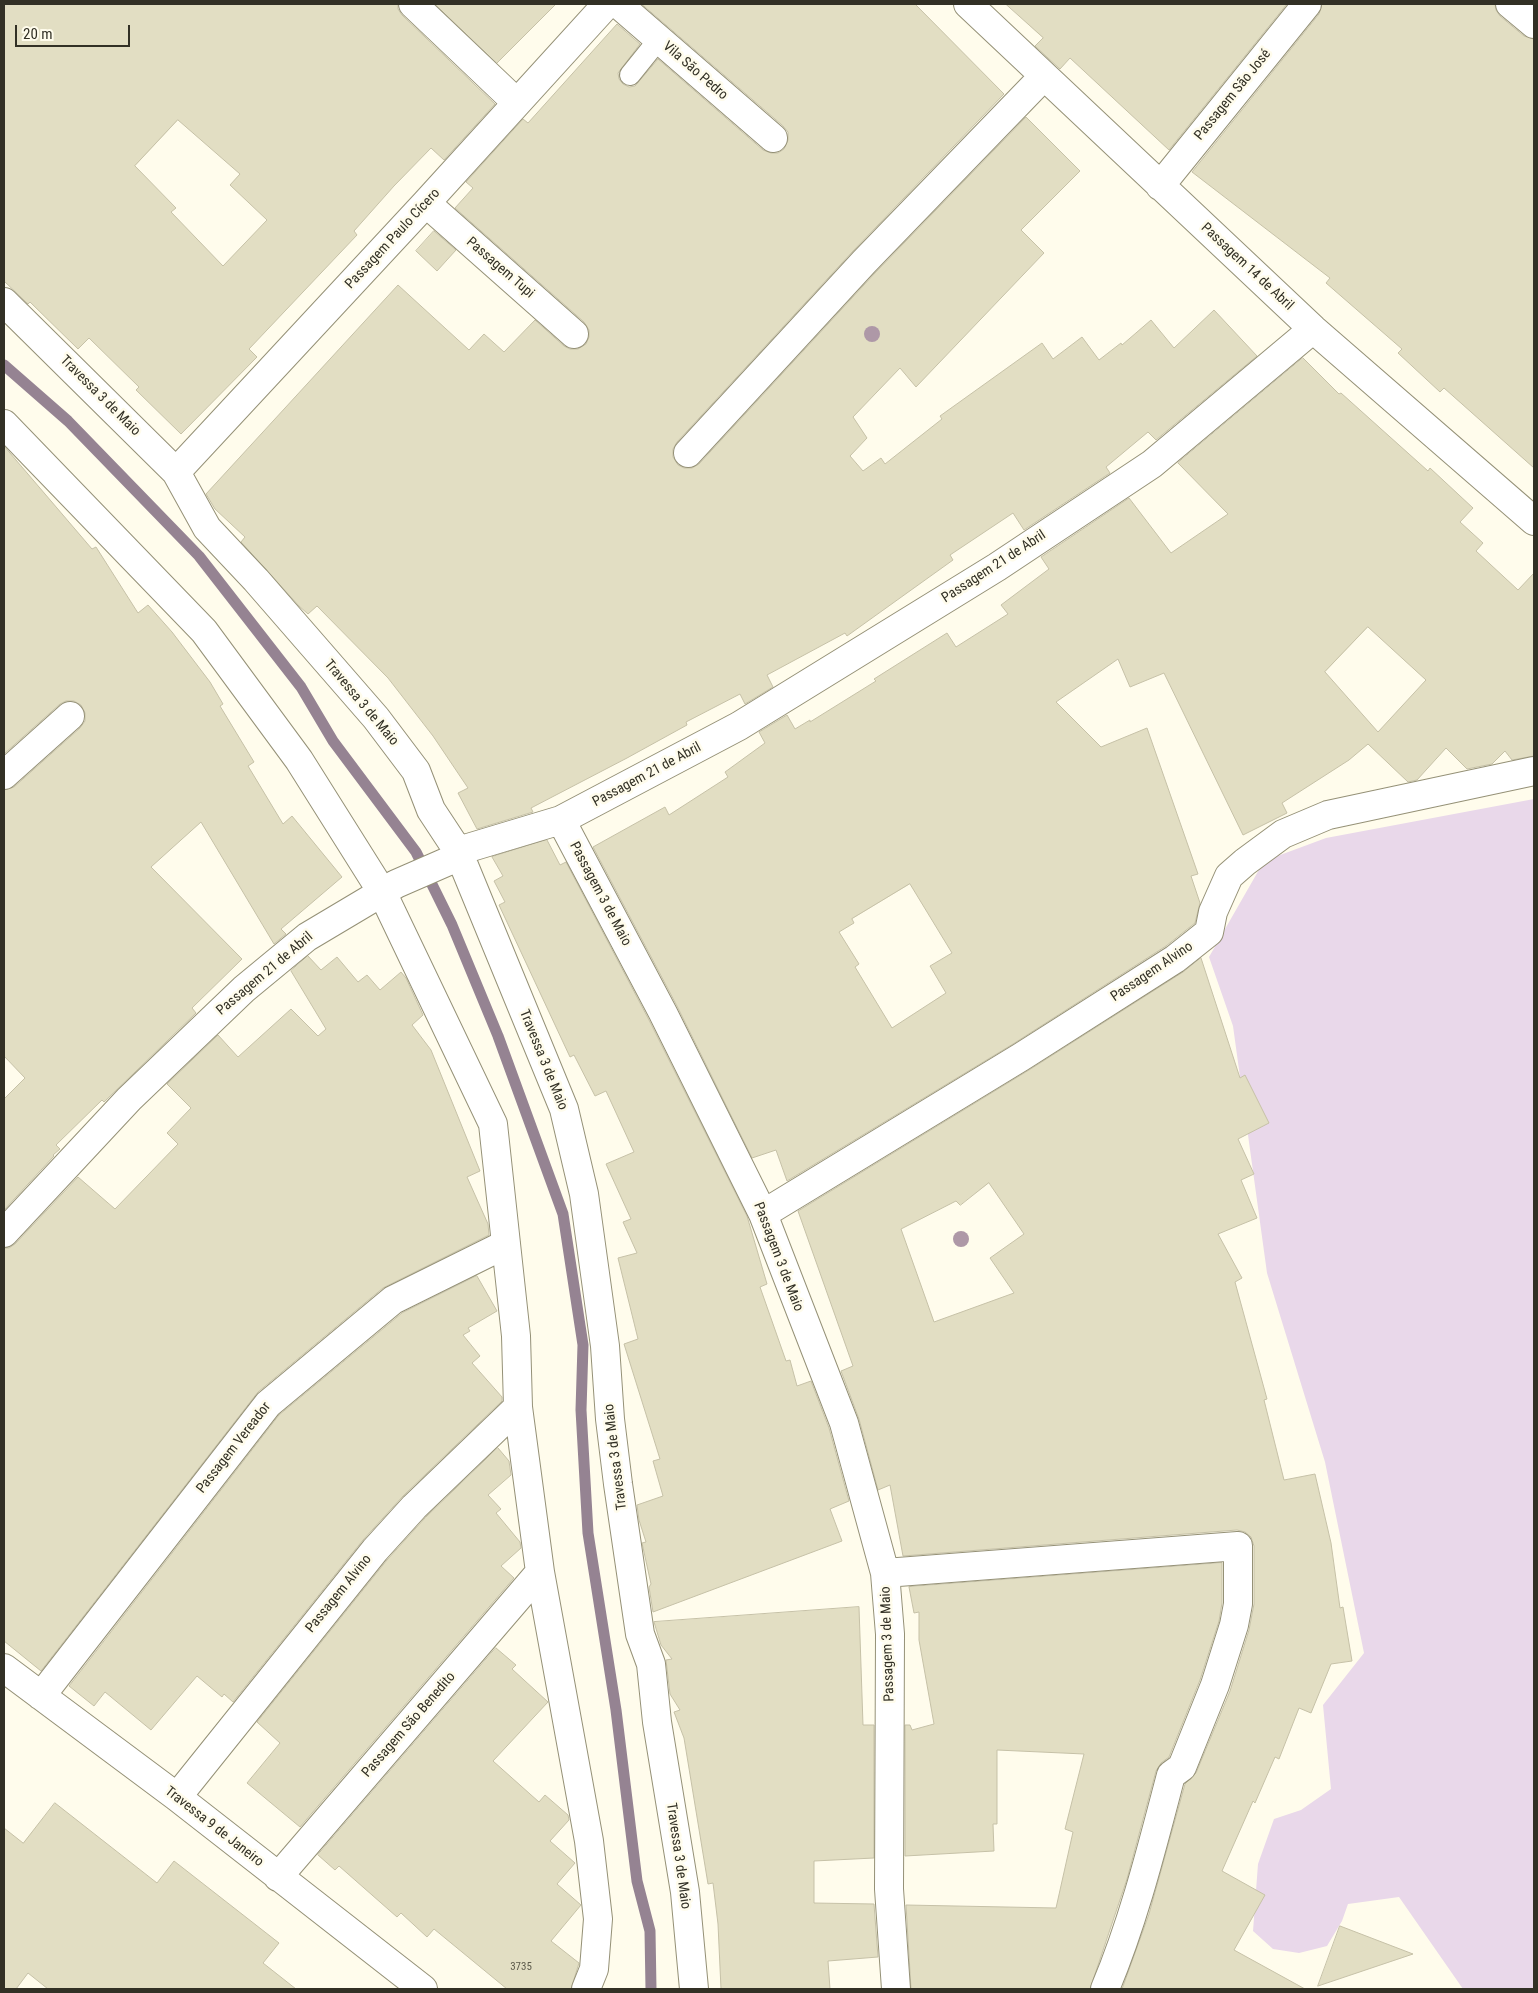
<!DOCTYPE html>
<html>
<head>
<meta charset="utf-8">
<style>
	body { margin:0 }
	#map { position:relative; width:1538px; height:1993px; overflow:hidden; background:#fffcec; font-family:"Roboto Condensed",sans-serif }
	canvas { display:block }
	.frame { position:absolute; inset:0; border:5px solid #323025; pointer-events:none }
	.scale { position:absolute; left:15px; top:25px; width:115px; height:22px; box-sizing:border-box; border:2px solid #323025; border-top:0; padding-left:6px; font-size:15px; line-height:18px; white-space:nowrap; color:#323025; -webkit-text-stroke:4px #fffcec; paint-order:stroke }
</style>
</head>
<body>
<div id="map">
<canvas width="1538" height="1993"></canvas>
<div class="frame"></div>
<div class="scale">20 m</div>
</div>
<script>
const context = document.querySelector('canvas').getContext('2d');
context.lineJoin = 'round';
function fillPath(path, color) { context.fillStyle = color; context.fill(path, 'evenodd'); }
function strokePath(path, color, width, dash) { context.strokeStyle = color; context.lineWidth = width; context.lineCap = dash ? 'butt' : 'round'; context.setLineDash(dash || []); context.stroke(path); }
function drawText(font, color, halo, rows, align = 'center') {
  context.font = font + ' "Roboto Condensed",sans-serif'; context.lineWidth = 5; context.setLineDash([]); context.textBaseline = 'middle'; context.strokeStyle = halo; context.fillStyle = color; for (const [text, x, y, turn = 0] of rows) {
    context.save(); context.translate(x, y); context.rotate((+turn || 0) * Math.PI / 180); context.textAlign = isNaN(turn) ? turn : align; if (halo) context.strokeText(text, 0, 0); context.fillText(text, 0, 0); context.restore();
  }
}
const green = new Path2D(`
	M1534 799V1989H1463L1399 1897 1348 1904 1342 1921 1327 1946 1299 1953 1273 1949 1253 1931 1258 1864 1274 1819 1301 1810 1331 1789 1323 1705 1364 1653 1325 1462 1267 1273 1233 1026 1209 957 1264 861 1326 838Z`);
const stream = new Path2D(`
	M4 365 68 421 199 556 301 687 333 741 416 852 452 925 498 1036 563 1214 583 1345 581 1410 588 1533 616 1710 637 1881 650 1931 651 1989`);
const building = new Path2D(`
	M4 4H398V9L402 15 495 104 444 160 431 148 394 186 354 231 357 235 249 349 257 357 181 434 136 390 139 387 89 338 78 349 30 302 28 304 4 281ZM178 120 240 174 230 185 267 220 223 266 171 212 176 208 135 166Z
	M435 4H556L497 63Z
	M642 4H915L1004 94 853 251 677 442 673 449V457L678 465 684 468H692L699 464 875 273 1026 117 1080 171 1021 230 1044 253 916 387 900 368 853 417 867 438 850 456 863 471 881 458 885 464 942 419 940 416 1042 343 1053 359 1082 337 1099 360 1121 343 1122 345 1151 320 1174 348 1214 310 1257 356 1156 440 1148 432 1106 467 1110 473 1024 530 1013 513 950 555 953 560 847 636 845 633 767 675 773 687 745 704 740 694 686 722 687 725 627 758 531 808 533 812 477 829 458 793 468 788 433 736 388 678 317 606 308 614 299 606 241 542 245 537 215 509 206 494 398 285 469 350 484 334 504 352 535 320 564 346 570 349H578L586 344 589 337V330L584 322 455 208 473 188 466 182 523 119 528 123 617 24 640 44 618 73 619 79 623 84 629 87 635 86 658 59 763 150 771 153H778L784 149 788 140V132L783 126Z
	M1006 4H1287L1169 150 1070 58 1060 69 1035 46 1043 38Z
	M1322 4H1495L1496 10 1500 16 1524 36 1534 39V468L1444 388 1440 392 1398 353 1402 349 1326 283 1330 278 1192 172 1319 14Z
	M434 231 456 250 437 271 416 251Z
	M1303 358 1339 394 1341 393 1428 471 1430 468 1473 508 1460 522 1483 543 1476 551 1518 590 1534 573V756L1512 760 1505 751 1492 764 1467 769 1446 748 1417 780 1408 782 1368 744 1349 760 1282 803 1287 813 1243 835 1164 673 1130 687 1118 659 1056 702 1101 747 1147 728 1198 874 1191 876 1200 903 1195 923 1166 946 1013 1044 787 1181 776 1150 752 1158 677 1006 593 847 665 807 669 815 728 777 725 772 765 743 759 732 787 715 795 729 810 720V722L876 681 874 679 947 633 956 647 1008 614 1001 605 1049 569 1041 557 1129 498 1171 553 1228 514 1178 463ZM1368 627 1426 680 1378 732 1325 672ZM910 884 952 953 930 966 946 993 892 1028 855 967 859 964 839 932 854 923 852 919Z
	M4 446 92 549 96 547 138 613 148 605 172 632 210 682 223 704 220 706 254 762 248 766 283 824 292 816 342 877 281 929 286 934 274 944 201 822 151 867 242 959 192 1008 196 1013 104 1102 102 1100 56 1145 60 1149 53 1155 54 1156 4 1210V1099L25 1078 4 1056V790L14 787 80 728 85 721V713L81 705 74 701H66L60 704 4 754Z
	M547 840 560 865 566 862 649 1020 747 1216 767 1284 760 1287 786 1361 790 1360 797 1386 811 1381 829 1428 849 1501 830 1509 842 1541 653 1612 649 1587 651 1584 642 1543 646 1542 639 1520 637 1505 663 1496 653 1461 660 1459 624 1344 638 1339 618 1258 637 1253 623 1222 631 1219 606 1164 634 1152 606 1091 595 1096 574 1055 570 1057 499 905 505 902 494 881 503 876 492 857Z
	M308 956 321 970 337 957 358 982 367 975 380 990 401 972 406 978 423 1015 412 1025 431 1050 480 1171 467 1177 488 1224 489 1235 383 1288 258 1392 41 1671 4 1641V1248H9L15 1244 78 1177 115 1209 178 1144 167 1133 191 1108 167 1084 218 1035 238 1057 291 1009 318 1036 326 1029 291 971Z
	M1201 958 1240 1078 1245 1075 1269 1123 1238 1139 1254 1174 1241 1180 1257 1218 1218 1234 1242 1278 1235 1282 1267 1399 1264 1400 1284 1480 1315 1474 1331 1543 1340 1608 1343 1607 1352 1661 1331 1664 1311 1713 1299 1708 1279 1759 1275 1757 1255 1803 1253 1801 1222 1871 1265 1895 1234 1950 1305 1989H1122L1149 1914 1185 1784 1196 1773 1230 1691 1249 1630 1254 1604V1546L1251 1537 1245 1532 1237 1530 903 1556 890 1485 878 1490 859 1419 841 1371 853 1366 798 1211 1029 1070 1183 972ZM989 1183 1024 1234 990 1258 1014 1293 934 1322 901 1229 956 1201 960 1205Z
	M477 1276 497 1311 468 1328 470 1331 463 1335 480 1356 472 1363 502 1397V1401L403 1496 363 1540 233 1702 224 1694 222 1697 197 1676 151 1730 105 1692 94 1706 69 1686 279 1415 402 1313Z
	M498 1448 509 1461 511 1475 488 1495 501 1509 496 1513 520 1542 521 1548 501 1566 514 1578 300 1827 247 1783 280 1743 257 1722 387 1560 425 1518Z
	M1222 1563V1603L1219 1621 1200 1680 1169 1757 1161 1763 1156 1771 1127 1879 1090 1989H911L906 1905 1056 1908 1073 1832 1065 1829 1084 1754 997 1750V1824H993L994 1851 905 1856V1725H910L912 1730 934 1724 919 1640V1612L914 1613 909 1587Z
	M859 1607 863 1725H874V1858L814 1861V1903L874 1904 878 1957 828 1961 830 1989H721L718 1924 713 1883 708 1884 684 1738 674 1712 680 1710 670 1694 666 1660 672 1659 661 1645 654 1622Z
	M496 1648 516 1665 512 1669 548 1702 493 1761 539 1802 545 1795 568 1815 569 1820 550 1841 575 1863 557 1884 581 1905 551 1941 579 1963 571 1989H507L434 1929 427 1937 401 1913 397 1917 339 1866 335 1870 318 1855Z
	M55 1803 157 1883 174 1861 279 1943 263 1963 296 1989H48L28 1973 16 1989H4V1828L23 1843Z
	M1340 1926 1413 1954 1318 1986Z`);
const service = new Path2D(`
	M630 75 659 39`);
const minor = new Path2D(`
	M413 4 516 102
	M618 4 773 138
	M968 4 1313 329 1534 521
	M1510 4 1534 24
	M1160 186 1307 4
	M426 203 574 334
	M4 302 176 472 207 528 256 580 376 718 416 771 431 810 458 851 564 1109 584 1194 605 1346 610 1419 618 1484 640 1634 651 1664 657 1722 685 1892 694 1989
	M4 424 204 631 299 760 382 892 493 1124 516 1336 518 1407 540 1572 589 1841 598 1919 594 1969 586 1989
	M688 453 864 262 1044 76
	M176 472 426 203 607 4
	M4 775 70 716
	M561 820 663 1013 763 1214 844 1423 885 1573 890 1634 889 1889 896 1989
	M763 1214 1021 1057 1175 959 1209 932 1213 912 1229 876 1245 862 1283 834 1328 815 1534 771
	M4 1233 129 1099 244 989 307 937 396 884 451 860 458 851 561 820 739 726 997 567 1152 464 1313 329
	M885 1573 1238 1546V1604L1234 1625 1215 1685 1182 1767 1171 1775C1152 1847 1134 1920 1105 1989
	M4 1668 177 1797 423 1989
	M41 1696 268 1404 393 1300 506 1244
	M177 1797 375 1550 414 1507 518 1407
	M278 1877 540 1572`);
const trees = [
	[872,334],
	[961,1239]
];
const numberNames = [
	["3735",521,1967]
];
const streetNames = [
	["Vila São Pedro",695,71,41],
	["Passagem São José",1233,95,-51],
	["Passagem Paulo Cícero",393,239,-47],
	["Passagem 14 de Abril",1247,267,43],
	["Passagem Tupi",500,268,41],
	["Travessa 3 de Maio",100,396,45],
	["Passagem 21 de Abril",994,567,-33],
	["Travessa 3 de Maio",361,703,50],
	["Passagem 21 de Abril",647,775,-28],
	["Passagem 3 de Maio",600,894,62],
	["Passagem Alvino",1152,972,-34],
	["Passagem 21 de Abril",265,974,-40],
	["Travessa 3 de Maio",543,1060,68],
	["Passagem 3 de Maio",778,1257,69],
	["Passagem Vereador",234,1448,-52],
	["Travessa 3 de Maio",616,1457,-97],
	["Passagem Alvino",339,1594,-51],
	["Passagem 3 de Maio",888,1644,-92],
	["Passagem São Benedito",409,1725,-49],
	["Travessa 9 de Janeiro",214,1827,38],
	["Travessa 3 de Maio",678,1856,82]
];
fillPath(green, '#e9d8ea');
strokePath(stream, '#958392', 11);
fillPath(building, '#e2dec3');
strokePath(building, '#c6c1a7', 1);
strokePath(service, '#959177', 22);
strokePath(minor, '#959177', 30);
strokePath(service, '#fff', 20);
strokePath(minor, '#fff', 28);
context.fillStyle = '#ae98a7';
for (const [x, y] of trees) { context.beginPath(); context.arc(x, y, 8, 0, 2 * Math.PI); context.fill(); }
drawText('11px', '#5e5c4c', null, numberNames);
drawText('14px', '#323025', '#fffcec', streetNames);
</script>
</body>
</html>
